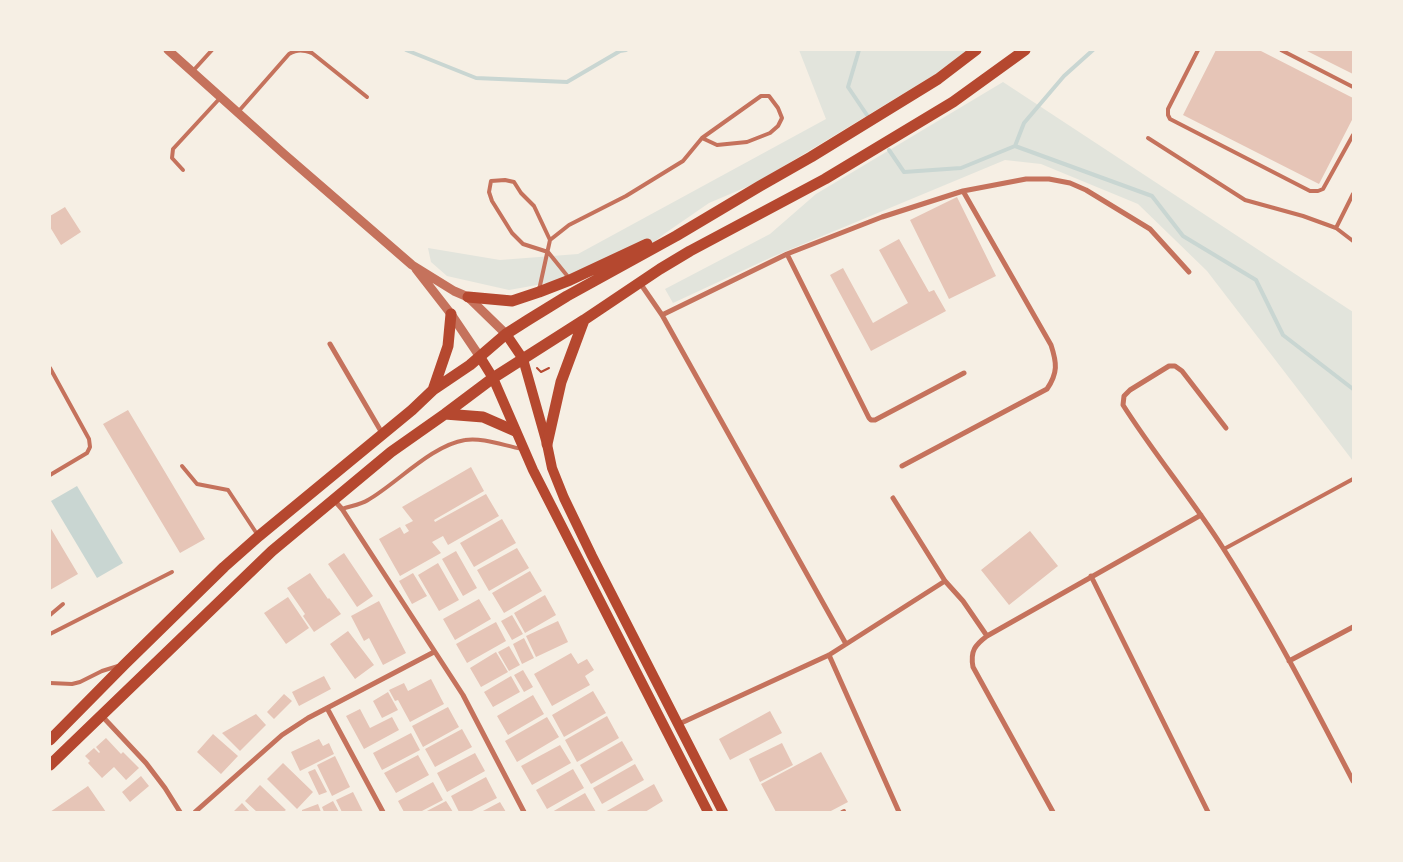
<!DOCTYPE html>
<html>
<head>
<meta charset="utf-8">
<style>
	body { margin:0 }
	#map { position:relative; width:1403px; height:862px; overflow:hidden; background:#f6efe4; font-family:Ubuntu,sans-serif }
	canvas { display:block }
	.frame { position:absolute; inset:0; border:51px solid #f6efe4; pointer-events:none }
</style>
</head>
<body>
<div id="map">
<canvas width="1403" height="862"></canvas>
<div class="frame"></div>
</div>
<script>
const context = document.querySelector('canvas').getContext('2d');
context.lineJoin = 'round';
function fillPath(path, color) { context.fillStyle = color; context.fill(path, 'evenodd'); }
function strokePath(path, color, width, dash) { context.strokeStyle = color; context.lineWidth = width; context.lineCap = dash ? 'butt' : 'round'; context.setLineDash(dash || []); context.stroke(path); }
const green = new Path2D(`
	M799 50H969L934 75 756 183 709 203 664 234 639 254 576 278 509 290 447 276 431 262 428 248 500 260 578 254 826 119Z
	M1003 82 1353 312V461L1207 271 1138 204 1041 164 1005 160 772 257 673 303 665 289 770 234 816 194Z`);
const water = new Path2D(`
	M77 486 123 563 97 578 51 501Z`);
const stream = new Path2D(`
	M406 50 476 78 567 82 620 51 626 50
	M859 50 848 87 869 118
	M1015 146 1024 123 1064 76 1093 50
	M889 150 904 172 961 168 1015 146 1152 196 1183 236 1256 280 1283 335 1353 389`);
const building = new Path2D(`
	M1216 50H1259L1353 98V118L1319 184 1183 115Z
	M1305 50H1353V74Z
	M957 197 996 276 949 299 910 220Z
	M65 207 81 232 61 245 50 227V216Z
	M899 239 929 292 934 290 946 311 871 351 830 275 843 268 873 323 908 303 879 250Z
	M128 410 205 539 180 553 103 424Z
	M471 467 484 491 434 520 435 522 486 494 499 516 448 545 443 536 432 542 441 553 400 576 379 539 400 527 404 534 409 531 405 525 413 521 402 507Z
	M502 519 516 543 474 567 460 543Z
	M50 527 78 574 50 590Z
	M1030 531 1058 566 1009 605 981 570Z
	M517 548 529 568 489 591 477 570Z
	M456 551 477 588 463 596 442 559Z
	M344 553 373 596 357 607 328 564Z
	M438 563 459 600 439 611 418 575Z
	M530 571 542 591 504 613 492 593Z
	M310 573 328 599 329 598 341 614 314 632 303 616 305 614 287 588Z
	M413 573 427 596 412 604 399 581Z
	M545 595 556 615 525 633 514 613Z
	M288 597 309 628 286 644 264 613Z
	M479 599 491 619 455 640 443 619Z
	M379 601 406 653 383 665 369 638 364 641 351 616Z
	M512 615 523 634 512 640 501 621Z
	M558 621 568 642 536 657 526 636Z
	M496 622 506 641 467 663 456 644Z
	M348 631 374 665 355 679 330 644Z
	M524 638 534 658 522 664 513 644Z
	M509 646 520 665 509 671 498 652Z
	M496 652 508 672 481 687 470 668Z
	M571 653 578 664 587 659 594 670 585 676 590 685 552 706 534 674Z
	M523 670 533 687 524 692 514 675Z
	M324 676 331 689 299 706 292 692Z
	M511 676 520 692 493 707 484 692Z
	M431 679 444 704 410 722 398 700 395 701 389 690 404 683 408 691Z
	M593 691 606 713 564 737 552 715Z
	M388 692 398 710 382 718 373 701Z
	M284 694 292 701 274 719 267 712Z
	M533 695 544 714 508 735 497 716Z
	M448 707 459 727 423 747 412 726Z
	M360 709 370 728 392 717 399 730 364 749 346 716Z
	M770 711 782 733 730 760 719 739Z
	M256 714 266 725 240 751 222 733Z
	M607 716 619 738 577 762 565 740Z
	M547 717 559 737 517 762 505 741Z
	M462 729 472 747 435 767 425 749Z
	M411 733 420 750 382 770 373 753Z
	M213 734 238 756 221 774 197 752Z
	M106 738 121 754 123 752 139 768 126 780 114 767 102 778 88 763 90 761 85 756 94 748 99 753 100 752 96 747Z
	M319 739 323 746 329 743 334 754 300 771 291 752Z
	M622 741 633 760 591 784 580 765Z
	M782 743 793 765 760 782 749 759Z
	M560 745 571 763 532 785 521 766Z
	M821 752 848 802 829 812H776L761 784Z
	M475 753 485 771 447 792 437 773Z
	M418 755 429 775 396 793 384 773Z
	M335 756 350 787 332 796 317 765Z
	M283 763 313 792 297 809 267 779Z
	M635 764 644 780 602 804 593 788Z
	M315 769 327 792 319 795 308 772Z
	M573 769 584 788 547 809 536 790Z
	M141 776 149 786 130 802 122 792Z
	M486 777 497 798 470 812H459L451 796Z
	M433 782 443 800 420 812H404L398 801Z
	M654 784 663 801 645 812H605Z
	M260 785 286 810 283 812H257L245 801Z
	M88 786 106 812H50Z
	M353 792 363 812H342L336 800Z
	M585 793 596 812H552Z
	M333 801 339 812H324L322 807Z
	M446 801 453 812H425Z
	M500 802 506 812H481Z
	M242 803 250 812H233Z
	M318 804 321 812H302V810Z`);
const path = new Path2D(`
	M537 368 541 372 549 368`);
const service = new Path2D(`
	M1198 50 1168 109V115L1170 119 1310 191H1318L1323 189 1353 135
	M1281 50 1353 87
	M192 72 212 50
	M238 112 289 54C298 49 303 50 312 53L367 97
	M1148 138 1245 200 1303 216 1336 228
	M183 170 172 158 173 149 221 97
	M1353 194 1336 228 1353 241
	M550 240 534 206 521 193 514 182 505 180 491 181 489 192 492 201 512 233 523 244 548 252 569 278
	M539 290 550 240 569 225 626 196 683 161 702 138 761 96H769L778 108 782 118 778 126 770 133 747 142 717 145 702 138
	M50 368 89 439 90 447 87 453 50 475
	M182 466 197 484 228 490 257 534
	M342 509C350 506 360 505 368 500 396 484 432 445 465 440 482 437 505 446 522 449
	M1224 549 1353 479
	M50 615 63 604
	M50 634 172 572
	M50 683 72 684 80 682 102 671 118 666
	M842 812 844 811`);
const minor = new Path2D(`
	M963 191 1026 179H1049L1070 183 1086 190 1150 229 1189 272
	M787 254 869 418 871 420H875L964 373
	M640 283 662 315 846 644
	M662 315 787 254 882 217 963 191 1051 345C1057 363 1058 373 1047 389L902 466
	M330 344 382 433
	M1226 428 1182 371 1175 366H1169L1130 390 1124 396 1123 405C1154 454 1192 499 1223 548 1271 623 1312 702 1353 781
	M893 498 945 581 963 601 987 636 1201 515
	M334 500 342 509 463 695 524 812
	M1091 576 1208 812
	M987 636C975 645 970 651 973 667L1053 812
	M829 655 899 812
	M1289 661 1353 627
	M327 708 383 812
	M102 716 146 763 165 788 180 812
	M679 724 829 655 945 581
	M195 812 282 735 308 718 434 652`);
const tertiary = new Path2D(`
	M168 50 284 154 412 265 454 291 468 297 506 334
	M416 269 451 314 480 357`);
const secondary = new Path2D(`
	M506 334 523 359 547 444 552 468 564 498 592 556 723 812
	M480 357 493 378 533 470 708 812`);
const primary = new Path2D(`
	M468 297 512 301 539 292 570 280 647 244
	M433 390 448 346 451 314
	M445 414 483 417 515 431
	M547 444 561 382 584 320
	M50 740 125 664 224 567 259 536 412 410 433 390 470 365 506 334 528 320 567 296 676 236 760 186 811 157 938 79 976 50
	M50 765 272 551 391 452 445 414 493 378 584 320 660 269 690 251 825 179 953 102 1025 50`);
fillPath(green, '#e2e4dc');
fillPath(water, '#c9d6d2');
strokePath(stream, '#c9d6d2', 4);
fillPath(building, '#e6c5b7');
strokePath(path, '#b5482f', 2);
strokePath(service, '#c5725c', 4);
strokePath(minor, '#c5725c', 5);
strokePath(tertiary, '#c5725c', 9);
strokePath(secondary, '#b5482f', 10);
strokePath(primary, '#b5482f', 11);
</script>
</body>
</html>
